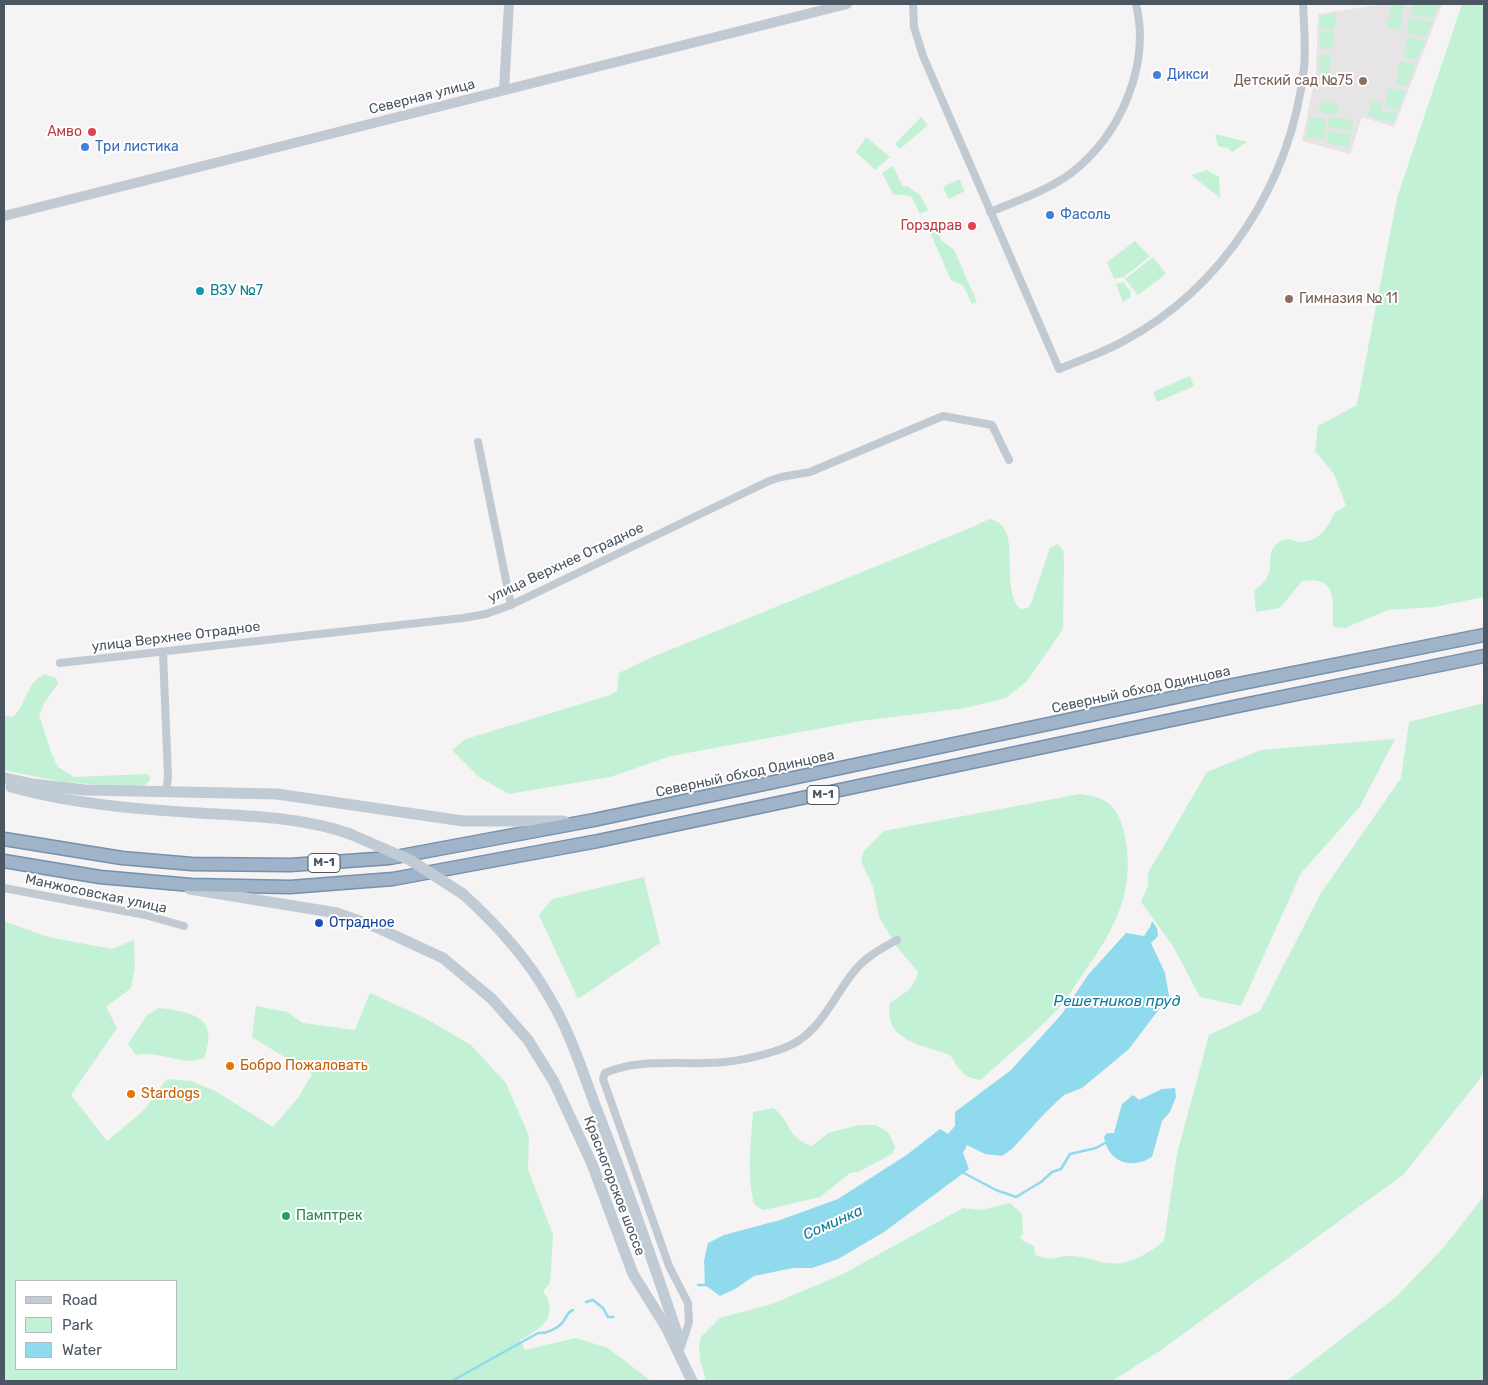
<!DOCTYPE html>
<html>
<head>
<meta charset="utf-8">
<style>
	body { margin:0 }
	#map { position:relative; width:1488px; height:1385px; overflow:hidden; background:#f5f3f3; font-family:Rubik,sans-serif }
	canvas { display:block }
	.frame { position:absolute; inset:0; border:5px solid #4a5661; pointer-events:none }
	.legend { position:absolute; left:15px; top:1280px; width:162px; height:90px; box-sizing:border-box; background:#fff; border:1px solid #b7bbc0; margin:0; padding:6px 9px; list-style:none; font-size:15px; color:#4a5661 }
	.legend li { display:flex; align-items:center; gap:10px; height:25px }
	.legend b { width:25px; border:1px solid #b7bbc0 }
</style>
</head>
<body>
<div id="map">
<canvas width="1488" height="1385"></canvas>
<div class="frame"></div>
<ul class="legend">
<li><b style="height:6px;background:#c1cbd6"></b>Road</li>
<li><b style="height:14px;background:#c3f1d5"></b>Park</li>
<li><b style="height:14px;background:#90daee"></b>Water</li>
</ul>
</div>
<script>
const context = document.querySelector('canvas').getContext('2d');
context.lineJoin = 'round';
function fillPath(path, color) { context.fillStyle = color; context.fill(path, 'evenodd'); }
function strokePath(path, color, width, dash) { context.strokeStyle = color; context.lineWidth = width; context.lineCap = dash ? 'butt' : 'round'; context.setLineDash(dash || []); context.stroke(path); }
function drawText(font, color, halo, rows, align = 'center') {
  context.font = font + ' Rubik,sans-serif'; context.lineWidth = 4; context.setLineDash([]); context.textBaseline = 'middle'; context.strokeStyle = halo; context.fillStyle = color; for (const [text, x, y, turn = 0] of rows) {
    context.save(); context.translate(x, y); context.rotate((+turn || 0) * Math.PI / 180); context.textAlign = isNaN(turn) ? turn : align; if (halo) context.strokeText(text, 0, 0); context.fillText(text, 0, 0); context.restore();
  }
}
const education = new Path2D(`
	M1442 4 1394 127 1362 117 1350 154 1302 141 1316 73 1318 14 1378 5Z`);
const green = new Path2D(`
	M1404 4 1400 30 1387 27 1391 5Z
	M1421 4H1439L1433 18 1411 14 1413 5Z
	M1462 4H1484V597L1434 607 1388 610 1345 628 1333 627C1332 601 1339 576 1302 581L1280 608 1256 612 1254 590C1282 574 1261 553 1279 542 1288 536 1292 541 1301 542 1318 542 1329 527 1334 513L1346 506 1334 474 1315 451 1318 426 1357 405 1397 198Z
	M1336 13 1334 30 1320 29V16Z
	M1409 17 1432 22 1426 37 1407 33Z
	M1320 31 1334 32 1332 49 1320 48Z
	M1407 37 1425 41 1417 60 1404 57Z
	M1320 55H1332L1328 75 1319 73Z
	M1400 61 1416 64 1407 86 1396 84Z
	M1388 88 1406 91 1398 110 1385 107Z
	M1371 100 1382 103 1381 111 1397 114 1393 123 1368 116Z
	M1321 101 1338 104 1336 115 1319 112Z
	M921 117 928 125 900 149 895 144Z
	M1309 117 1326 119 1324 140 1306 137Z
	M1330 117 1353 121 1352 131 1328 127Z
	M1329 131 1352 135 1347 148 1327 142Z
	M1215 134 1247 142 1232 152 1228 148 1218 146Z
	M866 137 890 157 875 170 856 152Z
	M893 166 903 187 907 186 920 195 928 210 920 214 911 196 893 194 882 173Z
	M1207 170 1219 177 1220 198 1191 175Z
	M959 179 965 191 949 199 943 187Z
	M932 221 941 240 954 250 977 302 972 304 963 285 951 280 926 223Z
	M1135 241 1150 256 1124 277 1114 279 1107 262Z
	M1153 257 1166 274 1138 295 1125 279Z
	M1123 282 1131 292 1130 298 1123 302 1116 284Z
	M1190 376 1194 386 1157 402 1153 392Z
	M989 519C1025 525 998 585 1020 609L1028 608 1032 601 1050 548 1057 544 1063 550 1064 557 1063 629 1027 681 1006 698 966 708 860 721 671 756 610 777 509 794 479 777 452 750 466 739 610 695 617 691 619 673 650 658 973 527Z
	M45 674 56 678 58 684 44 703 39 715 52 755 58 767 74 777 148 774 151 779 142 788 62 782 4 770V716L13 717C27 704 25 683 45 674Z
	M1484 703V1071L1480 1079 1403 1175 1158 1352 1112 1381H706L700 1359 699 1344 702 1336 720 1318 772 1304 843 1274 963 1208 981 1210 1010 1203 1022 1214 1023 1235 1020 1236 1023 1241 1034 1246 1035 1255C1056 1263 1055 1255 1073 1256 1085 1257 1096 1261 1107 1263 1130 1266 1147 1254 1164 1241L1177 1154 1209 1035 1260 1011 1321 893 1401 778 1409 722Z
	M1395 739 1359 808 1301 873 1241 1006 1200 997 1173 946 1141 902 1148 886V873L1207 772 1261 750Z
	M1080 794C1110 797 1119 809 1125 836 1136 892 1114 930 1083 974 1075 985 1068 997 1059 1008 1035 1034 1006 1056 981 1080 963 1078 959 1069 950 1055 925 1045 883 1042 890 1003 904 994 914 989 918 972L897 947 879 917 873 887 861 861 864 851 884 831Z
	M644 877 660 943 578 999 539 915 552 899Z
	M4 921 48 937 112 949 134 940 135 965 131 988 106 1007 117 1028 71 1095 107 1141 143 1111 167 1079 191 1081 215 1091 273 1127 298 1098 312 1074 252 1037 256 1006 287 1012 303 1023 355 1030 370 993 425 1018 471 1045 506 1083 529 1136 528 1169 553 1235 550 1283 543 1291C561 1317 540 1329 520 1340L525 1350 576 1338 608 1348 651 1381H4ZM16 1281H176V1369H16Z
	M159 1008C191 1012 220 1016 204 1058 183 1067 160 1050 136 1055L128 1044 147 1015Z
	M773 1108C791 1120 786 1138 812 1146L828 1133 859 1125H876L889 1133 895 1147 892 1154 858 1172 850 1173 820 1197 764 1210C759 1208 754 1206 753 1200 747 1172 751 1141 753 1112Z
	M1484 1196V1381H1287L1397 1296 1444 1247Z`);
const water = new Path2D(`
	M1152 921 1157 928 1158 936 1151 943 1165 973 1169 996 1129 1049 1082 1088 1064 1095 1045 1113 1012 1149 1002 1156 985 1154 967 1145 963 1153 969 1169 884 1232 838 1259 812 1268H793L754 1276 735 1289 720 1296 705 1285 704 1261 708 1243 724 1235 780 1220 838 1199 908 1154 940 1129 948 1134 955 1126V1112L1011 1070 1061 1015 1088 975 1126 933 1144 936 1150 927Z
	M1175 1088 1176 1097 1170 1112 1162 1121 1152 1157C1131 1170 1108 1162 1104 1137L1107 1133H1114L1122 1104 1133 1095 1139 1100 1162 1089Z`);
const stream = new Path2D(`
	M962 1172 996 1190 1016 1197 1041 1182 1052 1172 1061 1169 1070 1154 1096 1148 1105 1143
	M698 1285H706
	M586 1302 593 1300 603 1308 608 1317H613
	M452 1381 538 1333C547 1334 558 1328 563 1322 567 1317 566 1313 573 1310`);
const minor = new Path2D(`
	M913 4 914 27 923 56 1059 369C1080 360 1102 353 1122 342 1224 288 1291 182 1304 68 1306 47 1304 25 1303 4
	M990 212C1017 201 1046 191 1070 174 1120 136 1151 66 1136 4
	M478 442 511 605
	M163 652 168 777 166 792
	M60 663 463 618 486 614 511 605 769 481 781 477 810 472 943 416 992 425 1009 460
	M4 888 145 915 184 926
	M681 1347 689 1322 688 1303 669 1266 603 1079 605 1073C636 1059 672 1064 706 1063 732 1063 759 1057 784 1048 819 1035 831 1001 852 974 864 958 880 949 897 940`);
const tertiary = new Path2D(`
	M504 89 509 4
	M4 216 847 4`);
const secondary = new Path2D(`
	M4 778 32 784 85 790 277 794 463 821H564
	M11 787C73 804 135 809 199 813 249 816 302 817 350 834
	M190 889 337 913 376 927 443 958 492 999 528 1040 554 1082 592 1164 633 1274 666 1327 692 1381
	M463 894C496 924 526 956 548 995 570 1031 582 1071 597 1110 627 1187 654 1264 680 1342`);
const trunk = new Path2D(`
	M4 839 122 858 192 864 290 865 390 858 594 820 1233 685 1484 635
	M4 861 100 877 191 885 290 887 393 879 598 841 1238 706 1484 656`);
const secondaryBridge = new Path2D(`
	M350 834 410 860 463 894`);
const markers = [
	[1157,75,5,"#3f7fe0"],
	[1363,81,5,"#8d6e63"],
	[92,132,5,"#e0444e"],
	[85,147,5,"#3f7fe0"],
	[1050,215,5,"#3f7fe0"],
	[972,226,5,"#e0444e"],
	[200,291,5,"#0f9aa8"],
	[1289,299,5,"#8d6e63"],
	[319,923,5,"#1a4fb4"],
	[230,1066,5,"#e8710a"],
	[131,1094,5,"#e8710a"],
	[286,1216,5,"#2e9e5b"]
];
const shields = [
	[823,795,32],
	[324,863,32]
];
const shieldNames = [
	["М-1",823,795],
	["М-1",324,863]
];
const shopNames = [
	["Дикси",1167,75],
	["Три листика",95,147],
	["Фасоль",1060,215]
];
const educationNames = [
	["Детский сад №75",1353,81],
	["Гимназия № 11",1299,299,"left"]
];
const streetNames = [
	["Северная улица",422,97,-14],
	["улица Верхнее Отрадное",566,563,-25],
	["улица Верхнее Отрадное",176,637,-7],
	["Северный обход Одинцова",1141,690,-12],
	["Северный обход Одинцова",745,774,-12],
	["Манжосовская улица",96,894,12],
	["Красногорское шоссе",614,1186,69]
];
const healthNames = [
	["Амво",82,132],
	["Горздрав",962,226]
];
const cultureNames = [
	["ВЗУ №7",210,291]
];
const transitNames = [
	["Отрадное",329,923]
];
const foodNames = [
	["Бобро Пожаловать",240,1066],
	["Stardogs",141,1094]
];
const leisureNames = [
	["Памптрек",296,1216]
];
const waterNames = [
	["Решетников пруд",1117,1002],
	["Соминка",833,1223,-24]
];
fillPath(education, '#e6e4e5');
fillPath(green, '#c3f1d5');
fillPath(water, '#90daee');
strokePath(stream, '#90daee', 2.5);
strokePath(trunk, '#7690ad', 15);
strokePath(minor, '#c1cad2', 8);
strokePath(tertiary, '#c1cad2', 10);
strokePath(secondary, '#c1cbd6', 11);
strokePath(trunk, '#9fb4c9', 12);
strokePath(secondaryBridge, '#c1cbd6', 11);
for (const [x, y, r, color] of markers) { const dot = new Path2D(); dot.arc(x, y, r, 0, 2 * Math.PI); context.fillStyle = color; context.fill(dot); strokePath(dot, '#fff', 2); }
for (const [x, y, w] of shields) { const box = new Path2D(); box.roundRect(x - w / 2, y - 9.5, w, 19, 4); context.fillStyle = '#fff'; context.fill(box); strokePath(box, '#4a5661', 1); }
drawText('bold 12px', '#4a5661', null, shieldNames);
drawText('14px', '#366cbe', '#fff', shopNames, 'left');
drawText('14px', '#785e54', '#fff', educationNames, 'right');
drawText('14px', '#4a5661', '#fff', streetNames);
drawText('14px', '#be3a42', '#fff', healthNames, 'right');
drawText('14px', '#0d838f', '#fff', cultureNames, 'left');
drawText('14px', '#164399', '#fff', transitNames, 'left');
drawText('14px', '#c56008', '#fff', foodNames, 'left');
drawText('14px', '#27864d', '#fff', leisureNames, 'left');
drawText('italic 15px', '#0c7c9b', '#fff', waterNames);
</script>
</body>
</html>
